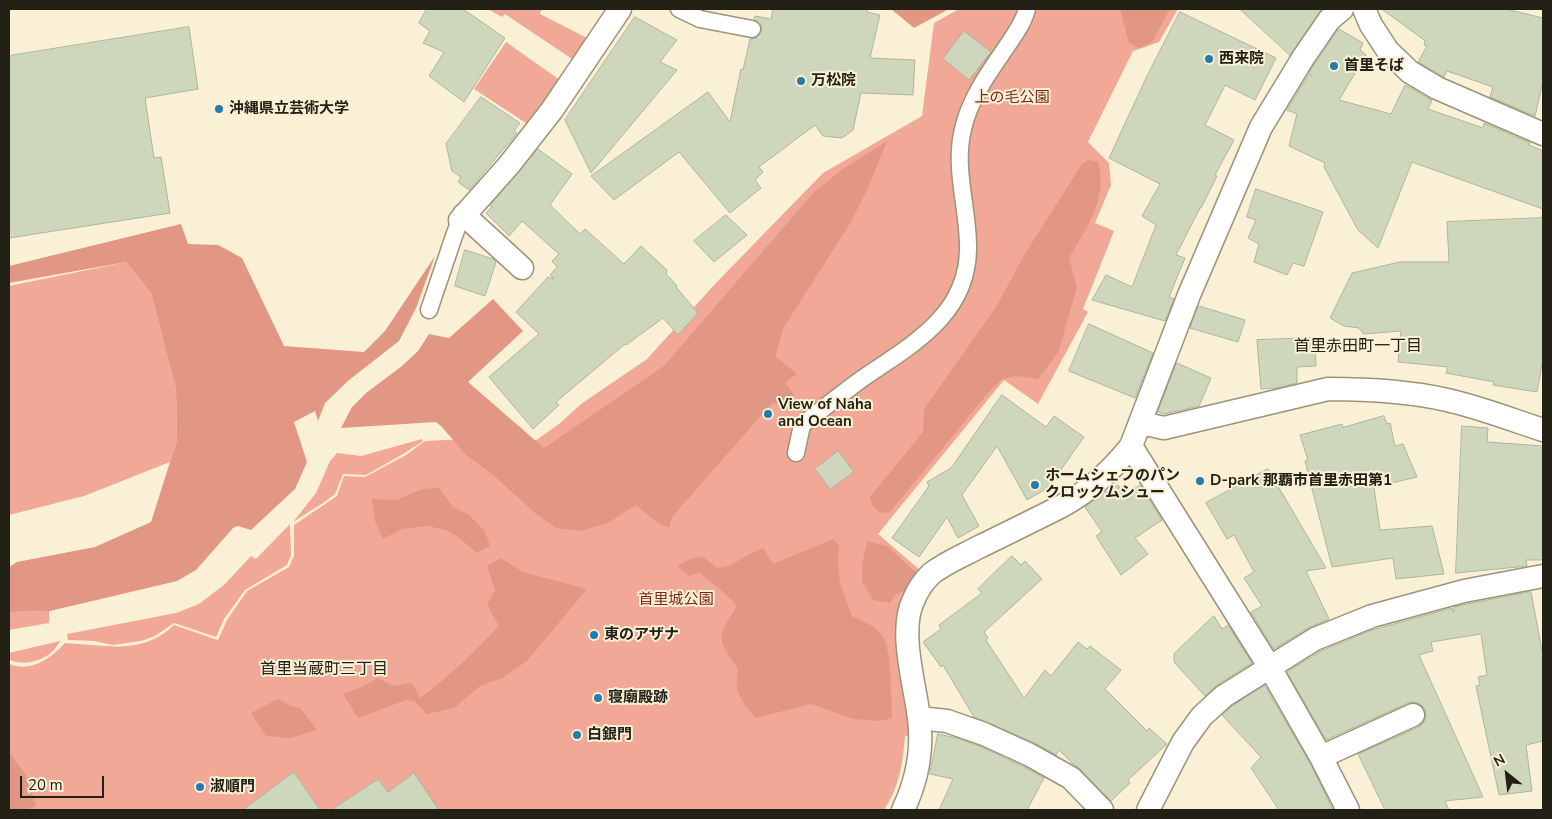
<!DOCTYPE html>
<html>
<head>
<meta charset="utf-8">
<style>
	body { margin:0 }
	#map { position:relative; width:1552px; height:819px; overflow:hidden; background:#f9f0d6; font-family:"Nunito Sans",sans-serif }
	canvas { display:block }
	.frame { position:absolute; inset:0; border:10px solid #232016; pointer-events:none }
	.north { position:absolute; left:1482px; top:749px; width:50px; height:50px; -webkit-text-stroke:4px #f9f0d6; paint-order:stroke; rotate:331deg; font-size:14px; font-weight:700; line-height:20px; text-align:center; color:#232016 }
	.north::after { content:''; display:block; margin:auto; width:18px; height:22px; background:#232016; clip-path:polygon(50% 0,100% 100%,50% 72%,0 100%) }
	.scale { position:absolute; left:20px; top:776px; width:84px; height:22px; box-sizing:border-box; border:2px solid #232016; border-top:0; padding-left:6px; font-size:15px; line-height:18px; white-space:nowrap; color:#232016; -webkit-text-stroke:4px #f9f0d6; paint-order:stroke }
</style>
</head>
<body>
<div id="map">
<canvas width="1552" height="819"></canvas>
<div class="frame"></div>
<div class="north">N</div>
<div class="scale">20 m</div>
</div>
<script>
const context = document.querySelector('canvas').getContext('2d');
context.lineJoin = 'round';
function fillPath(path, color) { context.fillStyle = color; context.fill(path, 'evenodd'); }
function strokePath(path, color, width, dash) { context.strokeStyle = color; context.lineWidth = width; context.lineCap = dash ? 'butt' : 'round'; context.setLineDash(dash || []); context.stroke(path); }
function drawText(font, color, halo, rows, align = 'center') {
  context.font = font + ' "Nunito Sans","Noto Sans JP",sans-serif'; context.lineWidth = 4; context.setLineDash([]); context.textBaseline = 'middle'; context.strokeStyle = halo; context.fillStyle = color; for (const [text, x, y, turn = 0] of rows) {
    context.save(); context.translate(x, y); context.rotate((+turn || 0) * Math.PI / 180); context.textAlign = isNaN(turn) ? turn : align; if (halo) context.strokeText(text, 0, 0); context.fillText(text, 0, 0); context.restore();
  }
}
const green = new Path2D(`
	M488 9H542L540 14 591 40 575 61 505 14 502 17Z
	M959 9H1178L1159 42 1133 51 1088 142 1109 163 1111 185 1095 223 1114 231 1083 309 1088 312 1038 404 1004 380 878 534 921 571 914 734 905 736C903 763 899 788 884 810H9V664C31 673 51 658 65 643 106 645 141 656 174 625L218 640 227 620 247 591 289 567 294 556V525L337 496 344 476 365 477 406 455 425 441 467 439 512 457 559 424 581 404 647 359 715 284 823 173 922 116 934 23Z
	M506 42 560 80 529 125 474 89Z
	M126 262 151 293 176 390 177 440 170 462 84 496 9 515V286Z
	M422 439 423 441 405 453 366 475 343 474 335 494 323 503 293 522 316 493 330 461 337 453 361 456Z
	M290 524 291 555 287 565 245 590 224 619 216 637 174 623 155 636 141 641 113 645 94 641 68 640 67 634 176 613 199 604 225 584 251 556 256 559Z
	M49 611V623L9 630V612Z
	M60 641C58 644 56 648 53 651 43 661 21 667 9 659V653Z`);
const forest = new Path2D(`
	M891 9H949L914 28Z
	M1120 9H1170L1152 42 1139 48 1129 43Z
	M887 141 868 188 849 225 784 327 775 356 797 374 785 382 794 395 788 405 782 403H772L672 517 669 528 655 521 636 505 608 523 581 531 556 528 535 513 492 474 466 455 442 427 436 422 341 428 352 407 366 393 402 366 418 351 429 334 449 338 493 299 523 331 468 382 544 448 664 366 814 192 843 169Z
	M1089 160 1098 162C1109 197 1086 229 1069 258L1077 287 1058 353 1038 379 1017 376 1002 379 988 393 890 512 881 513 873 507 870 497 923 432 924 409 996 307 1026 252 1082 164Z
	M181 224 188 244 218 245 242 258 284 346 364 352 385 331 435 256 416 308 399 341 349 380 325 403 318 421 315 411 294 422 307 462 295 489 251 530 238 526 233 528 196 570 177 581 50 611 9 612V567L17 562 95 547 151 522 177 440 176 390 151 293 126 262 9 283V266Z
	M439 488 453 507 468 514 485 531 490 546 477 553 457 536 445 530 428 526 402 529 383 539 375 521 372 499 397 500 422 489Z
	M833 539 839 545 838 562 840 584 852 616C863 621 876 626 883 637 892 652 891 700 892 718L880 721 853 719 811 704 755 718C742 700 733 693 738 669 716 637 717 638 737 606L731 599 699 572 689 576 677 566 692 558 703 557 717 568 730 566 742 558 763 548 773 564Z
	M867 541 887 546 918 574 908 589 896 594 890 603 873 600 862 582V565Z
	M501 558 523 572 587 589 527 661 502 678 480 686 454 708 427 714 414 701 406 700 358 718 343 694 362 687 378 678 393 686 412 683 420 698C449 677 474 652 499 626L487 605 495 590 487 566Z
	M278 699 289 705 301 709 317 730 290 738 266 736 251 713Z
	M9 752 26 775 36 806 26 810H9Z`);
const building = new Path2D(`
	M427 9H463L505 38 464 102 429 76 444 52 423 43 430 31 419 23Z
	M773 9H868L867 12 880 15 870 58 915 60 913 95 861 93 853 130 842 138 823 136 815 125 759 167 763 172 755 180 761 188 730 213 679 152 614 200 591 176 708 92 730 122 741 69 743 70 750 39 756 38 762 31 761 25 754 19 755 16 771 19Z
	M1240 9H1322L1290 55Z
	M1382 9H1506L1543 18V81L1535 116 1490 97 1493 87 1447 71 1444 77 1418 62 1427 46 1424 45 1425 41Z
	M1180 12 1276 58 1255 100 1225 85 1205 125 1234 140 1215 175 1217 176 1201 208H1200L1176 255 1185 258 1169 297 1174 299 1165 321 1092 300 1106 275 1132 287 1156 225 1142 216 1160 184 1109 158 1147 76Z
	M635 17 677 40 660 62 677 70 591 173 565 120Z
	M189 27 198 89 145 98 154 158 161 157 170 213 9 238V56Z
	M1339 29 1363 43 1360 50 1366 55 1339 100 1391 114 1405 85 1432 100 1428 109 1483 128 1484 123 1530 143 1529 145 1543 151V209L1412 162 1378 248 1358 230 1324 167 1325 163 1289 146 1297 114 1287 110 1309 74 1312 76 1309 73Z
	M964 31 991 52 969 80 943 59Z
	M481 97 520 123 514 131 517 133 469 190 458 182 461 177 452 171 446 144Z
	M538 149 572 174 550 205 580 234 585 229 624 264 641 246 667 270 666 274 677 286 676 287 698 313 678 335 663 318 626 345 625 344 556 402 559 405 533 429 489 377 539 334 516 312 548 277 554 279 550 275 557 267 552 261 559 254 522 221 509 236 486 213 492 207 490 206Z
	M1256 189 1323 212 1304 266 1293 263 1287 275 1254 262 1259 244 1248 238 1256 220 1247 217Z
	M726 215 747 235 714 262 694 241Z
	M1543 218V359L1537 392 1493 385 1494 382 1446 373 1448 367 1398 362 1401 331 1363 334 1359 328 1344 326 1330 318 1352 273 1400 262H1449L1447 222Z
	M465 250 493 259 496 262 485 296 455 286Z
	M1199 306 1245 320 1238 342 1190 328Z
	M1089 324 1153 353 1135 398 1069 371Z
	M1315 338 1316 366 1297 367V383L1276 388 1261 389 1257 340Z
	M1177 363 1211 378 1199 406 1164 414 1158 412Z
	M1002 395 1046 427 1054 416 1084 437 1048 488 1027 500 997 446 962 495 979 526 958 538 947 517 919 557 892 538 929 486 927 482 951 468Z
	M1384 416 1387 424 1390 423 1395 446 1403 444 1417 477 1374 487 1380 530 1432 526 1444 574 1396 579 1393 558 1332 567 1305 461 1308 460 1300 435 1342 424 1343 427Z
	M1462 426 1488 428 1487 442 1543 446V560H1526L1527 566 1518 567 1456 573Z
	M838 451 854 472 830 489 815 469Z
	M1268 469 1326 568 1306 571 1329 619 1308 628 1274 649 1251 612 1262 606 1244 578 1254 572 1234 535 1227 539 1206 503Z
	M1118 485 1124 495 1140 485 1162 520 1135 538 1148 554 1121 575 1096 536 1102 532 1085 507 1106 491 1107 493Z
	M1012 556 1021 565 1025 561 1042 579 984 632 988 638 986 640 1024 698 1045 670 1051 676 1078 642 1087 649 1090 646 1121 670 1105 689 1147 731 1149 728 1167 744 1128 780 1130 783 1111 801 1080 769 1072 763 1059 750 1056 755 1035 743 974 717 943 665 941 667 923 642 941 629 939 625 982 593 978 589Z
	M1531 592 1543 656V741L1526 745 1532 791 1499 795 1476 686 1480 685 1478 677 1487 675 1481 634 1431 642 1433 651 1419 655 1483 797 1445 801 1449 810H1385L1358 754 1419 727 1424 722 1426 717 1425 709 1420 704 1414 702 1408 703 1326 740 1287 672 1321 651 1372 630 1452 608 1453 612H1454V607L1467 604Z
	M1214 616 1222 629 1228 625 1252 663 1217 685 1205 696 1174 662V654Z
	M1265 686 1311 765 1333 810H1279L1251 768 1261 757 1222 715 1232 706Z
	M938 734 957 738 979 746 1024 767 1044 778 1027 810H939L953 779 930 774Z
	M294 772 320 810H243Z
	M414 773 439 810H331L378 779 388 792Z`);
const pedestrian = new Path2D(`
	M679 9 700 19 752 29
	M429 310 454 236 460 220
	M796 453 802 425C821 410 840 395 859 381 907 347 967 318 968 250 969 210 953 169 963 129 969 101 987 75 1003 52 1012 38 1023 25 1027 9`);
const minor = new Path2D(`
	M1364 9 1371 25 1388 51 1410 72 1437 88 1543 134
	M464 215 522 268
	M460 220 509 165 552 110 620 9
	M1141 423 1164 428 1328 389C1368 389 1408 391 1447 400 1479 407 1512 420 1543 430
	M1131 446 1269 666 1321 757 1348 810
	M919 718 947 721 984 734 1030 755 1071 778 1102 810
	M1321 757 1413 715
	M903 810C917 781 923 750 919 718 915 684 898 630 914 599 918 589 924 581 931 574 945 563 962 556 977 548 1006 534 1034 520 1062 506 1089 491 1112 470 1131 446L1189 295 1261 127 1303 58 1329 20 1342 9
	M1148 810 1183 742 1202 716 1224 696 1315 639 1372 616 1464 591 1543 576`);
const markers = [
	[1209,59,5,"#257bab"],
	[1334,66,5,"#257bab"],
	[801,81,5,"#257bab"],
	[219,109,5,"#257bab"],
	[768,414,5,"#257bab"],
	[1200,481,5,"#257bab"],
	[1035,485,5,"#257bab"],
	[594,635,5,"#257bab"],
	[598,698,5,"#257bab"],
	[577,735,5,"#257bab"],
	[200,787,5,"#257bab"]
];
const poiNames = [
	["西来院",1219,59],
	["首里そば",1344,66],
	["万松院",811,81],
	["沖縄県立芸術大学",229,109],
	["View of Naha",778,405],
	["and Ocean",778,422],
	["ホームシェフのパン",1045,476],
	["クロックムシュー",1045,493],
	["D-park 那覇市首里赤田第1",1210,481],
	["東のアザナ",604,635],
	["寝廟殿跡",608,698],
	["白銀門",587,735],
	["淑順門",210,787]
];
const parkNames = [
	["上の毛公園",1012,98],
	["首里城公園",676,600]
];
const neighbourhoodNames = [
	["首里赤田町一丁目",1358,347],
	["首里当蔵町三丁目",324,670]
];
fillPath(green, '#f2a897');
fillPath(forest, '#e29785');
fillPath(building, '#ced6bc');
strokePath(building, '#adb59c', 1);
strokePath(pedestrian, '#9b937a', 19);
strokePath(minor, '#9b937a', 25);
strokePath(pedestrian, '#fff', 16);
strokePath(minor, '#fff', 22);
for (const [x, y, r, color] of markers) { const dot = new Path2D(); dot.arc(x, y, r, 0, 2 * Math.PI); context.fillStyle = color; context.fill(dot); strokePath(dot, '#f9f0d6', 2); }
drawText('bold 15px', '#232016', '#f9f0d6', poiNames, 'left');
drawText('15px', '#7d2613', '#f9f0d6', parkNames);
drawText('16px', '#232016', '#f9f0d6', neighbourhoodNames);
</script>
</body>
</html>
